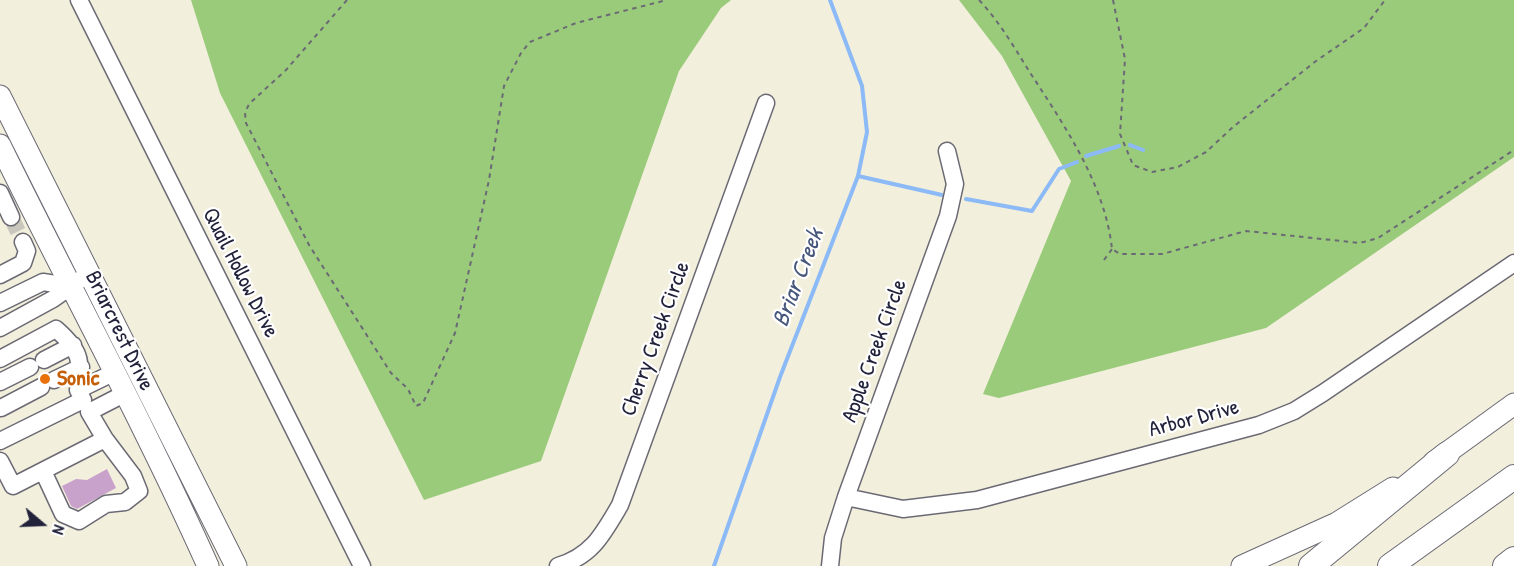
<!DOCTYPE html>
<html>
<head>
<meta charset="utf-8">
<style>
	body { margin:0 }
	#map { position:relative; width:1514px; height:566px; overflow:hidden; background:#f3efdd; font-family:"Patrick Hand",sans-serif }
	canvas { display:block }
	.north { position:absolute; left:12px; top:494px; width:60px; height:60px; -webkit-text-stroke:4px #fff; paint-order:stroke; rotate:109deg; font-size:16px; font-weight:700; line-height:24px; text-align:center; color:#22223b }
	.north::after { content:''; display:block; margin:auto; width:21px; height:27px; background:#22223b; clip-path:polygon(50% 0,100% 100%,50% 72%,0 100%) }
</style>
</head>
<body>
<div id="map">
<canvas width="1514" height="566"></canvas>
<div class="north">N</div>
</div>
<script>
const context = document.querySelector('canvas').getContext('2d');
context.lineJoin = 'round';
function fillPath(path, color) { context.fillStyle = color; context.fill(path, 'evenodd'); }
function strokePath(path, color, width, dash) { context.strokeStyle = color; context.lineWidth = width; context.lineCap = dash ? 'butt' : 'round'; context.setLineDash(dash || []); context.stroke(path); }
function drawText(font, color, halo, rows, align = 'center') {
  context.font = font + ' "Patrick Hand",sans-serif'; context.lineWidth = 4.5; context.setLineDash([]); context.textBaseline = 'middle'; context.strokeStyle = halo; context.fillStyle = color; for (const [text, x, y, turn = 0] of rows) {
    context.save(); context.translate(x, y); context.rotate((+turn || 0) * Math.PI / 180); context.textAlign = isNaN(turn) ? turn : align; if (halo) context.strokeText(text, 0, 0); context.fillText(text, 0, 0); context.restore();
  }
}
const green = new Path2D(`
	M191 0H731L721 8 679 71 541 461 424 500 220 93Z
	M959 0H1514V157L1266 328 999 398 983 394 1071 181 1002 56Z`);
const stream = new Path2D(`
	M1130 145 1143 150
	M1086 156 1119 146
	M858 176 942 195
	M966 199 1032 211 1059 169 1077 162
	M714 566 780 377 858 176 867 132 862 86 830 0`);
const building = new Path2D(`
	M107 469 116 488 77 509 71 506 62 486 76 479 87 480Z`);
const minorTunnel = new Path2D(`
	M11 217 23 242`);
const path = new Path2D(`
	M347 0 286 70 249 104 245 113 246 123 309 245 391 373 408 389 416 406 423 403 455 333 489 180 504 86 521 53 530 42 576 23 667 0
	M979 0C999 21 1014 47 1029 71 1064 125 1105 184 1112 249L1120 254H1162L1246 231 1360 243 1378 238 1514 150
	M1113 0 1125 59 1120 134 1133 165 1152 172 1178 167 1206 152 1233 127 1316 61 1364 28 1385 0
	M1104 260 1112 249`);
const minor = new Path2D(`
	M79 0 362 566
	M0 193 11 217
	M0 275 23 263 27 251 23 242
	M0 303 43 282 68 286
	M0 328 53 299 81 279
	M0 359 56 329C80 350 82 359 78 390
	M44 360 73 345
	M54 380 81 367
	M0 382 30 367
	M82 398 78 390 115 372
	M1 408 41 387
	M0 441 83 400
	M0 461 13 486 105 439 89 412 124 394
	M43 471 63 514 79 521 106 504 125 502 139 491 133 476 105 439
	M846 497 903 509 977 500 1259 425 1294 411 1323 393 1514 263
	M558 566C592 556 603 534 620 505L766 103
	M830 566 833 538 846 497 948 216 955 184 947 151`);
const major = new Path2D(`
	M0 96 236 566
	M0 145C69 286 144 423 208 566
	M1434 462 1514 404
	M1242 566 1337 523 1393 488`);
const highway = new Path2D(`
	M1311 566 1447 454
	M1390 566 1514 477
	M1505 566 1514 559`);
const markers = [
	[45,379,6,"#e8710a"]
];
const streetNames = [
	["Quail Hollow Drive",240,273,63],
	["Briarcrest Drive",119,331,64],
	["Cherry Creek Circle",656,339,-70],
	["Apple Creek Circle",875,351,-70],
	["Arbor Drive",1194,419,-15]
];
const foodNames = [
	["Sonic",57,379]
];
const waterNames = [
	["Briar Creek",799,278,-69]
];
fillPath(green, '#9acb7b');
strokePath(stream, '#8bbaf6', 4);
fillPath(building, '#c9a2cb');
strokePath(minorTunnel, '#c9c6bd', 16, [16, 8]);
strokePath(minor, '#6b6a74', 19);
strokePath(major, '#6b6a74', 23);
strokePath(highway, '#6b6a74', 26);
strokePath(path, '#6b6a74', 2, [4.5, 4.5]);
strokePath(minor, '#fff', 16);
strokePath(major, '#fff', 21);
strokePath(highway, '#fff', 24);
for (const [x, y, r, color] of markers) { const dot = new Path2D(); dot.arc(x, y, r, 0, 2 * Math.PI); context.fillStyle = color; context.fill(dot); strokePath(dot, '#fff', 2); }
drawText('22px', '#22223b', '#fff', streetNames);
drawText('bold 22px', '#c56008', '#fff', foodNames, 'left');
drawText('italic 24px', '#47577c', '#fff', waterNames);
</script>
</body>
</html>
